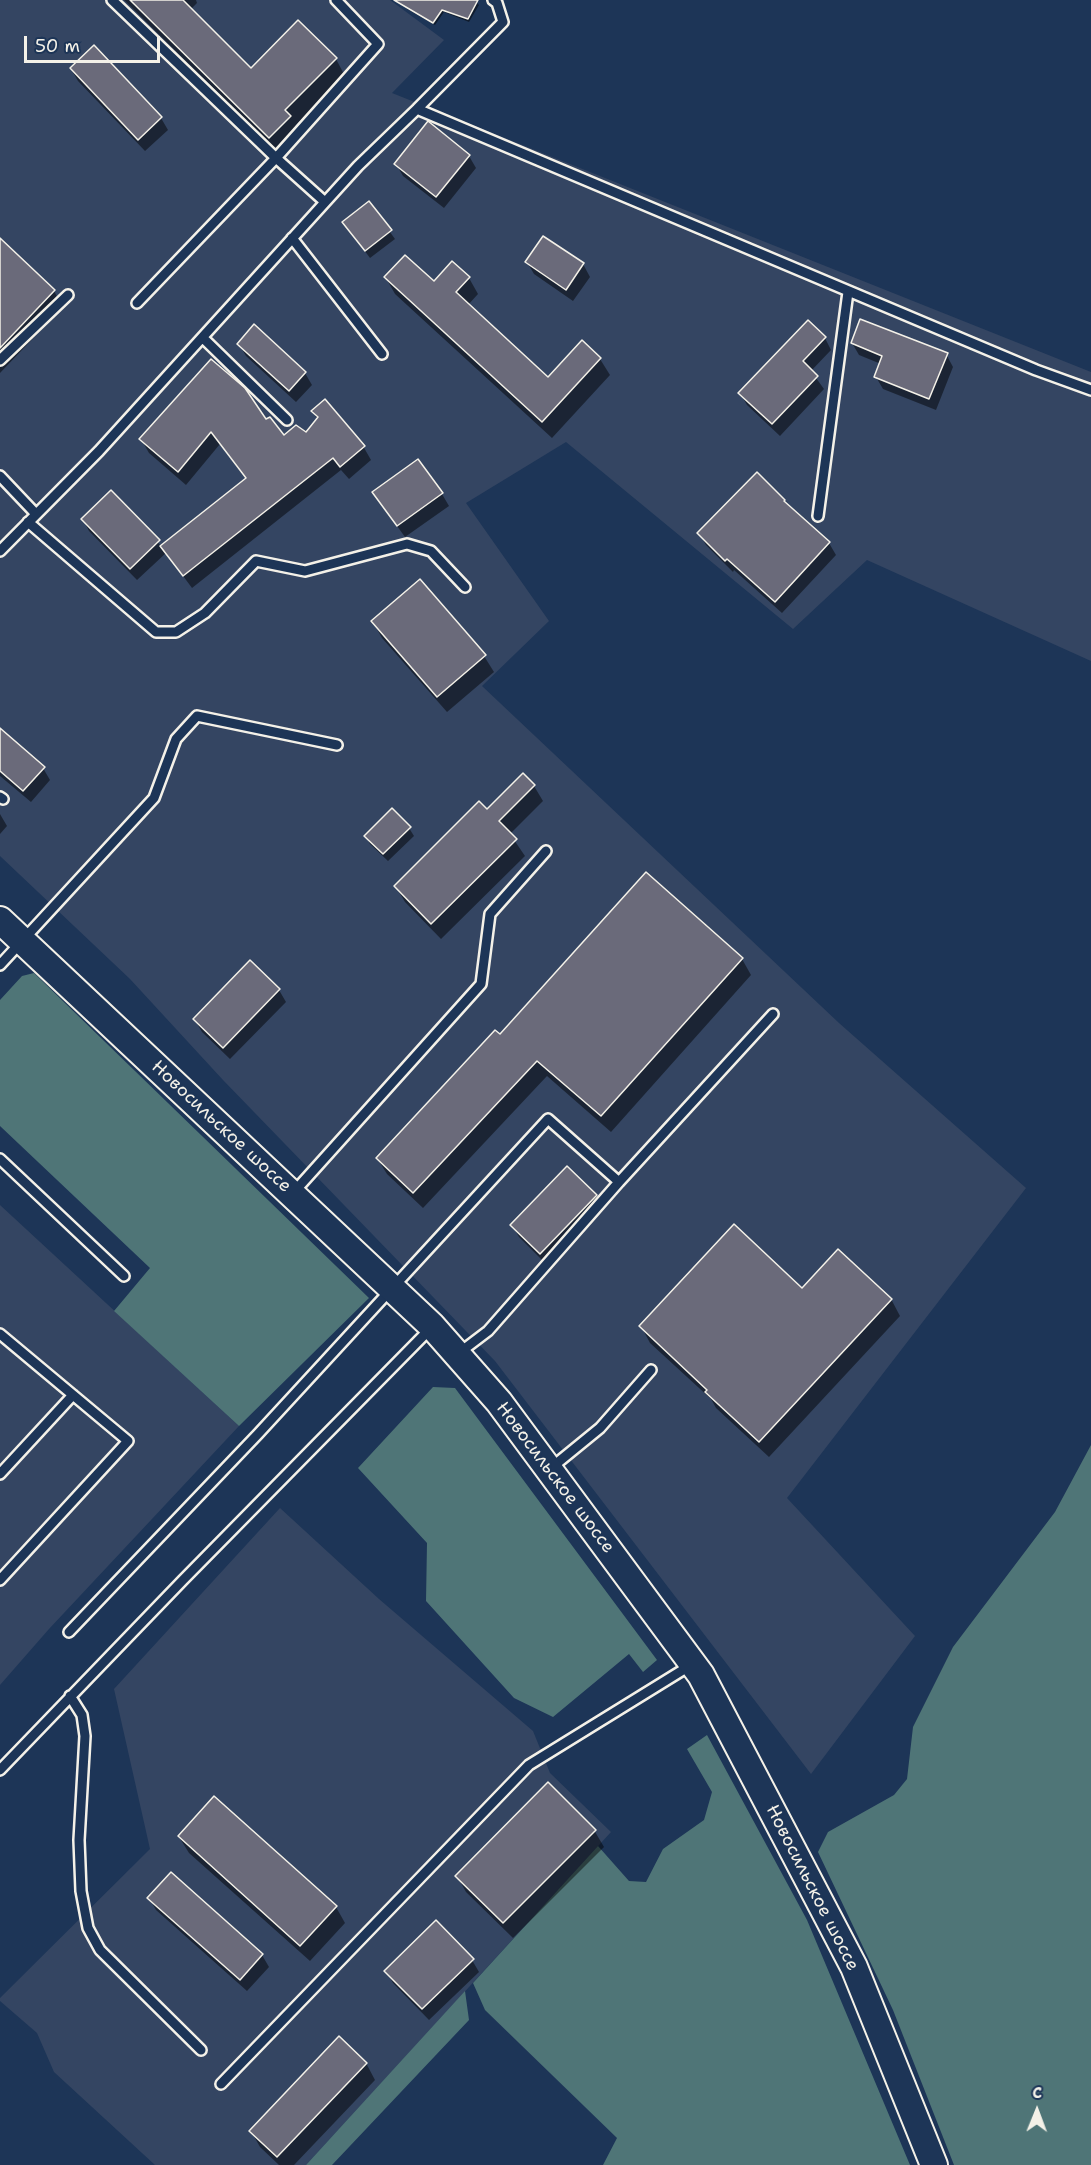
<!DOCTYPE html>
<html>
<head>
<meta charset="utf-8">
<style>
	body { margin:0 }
	#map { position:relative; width:1091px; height:2165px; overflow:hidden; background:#1d3557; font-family:"Shantell Sans",sans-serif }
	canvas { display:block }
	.north { position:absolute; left:1007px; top:2081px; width:60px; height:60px; -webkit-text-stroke:4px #1d3557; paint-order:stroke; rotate:1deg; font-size:16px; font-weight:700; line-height:24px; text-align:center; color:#f4f1e8 }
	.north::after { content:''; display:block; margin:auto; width:21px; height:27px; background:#f4f1e8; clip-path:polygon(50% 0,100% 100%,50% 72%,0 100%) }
	.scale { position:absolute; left:24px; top:36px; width:136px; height:27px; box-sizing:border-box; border:3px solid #f4f1e8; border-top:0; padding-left:8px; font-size:18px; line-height:21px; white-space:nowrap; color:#f4f1e8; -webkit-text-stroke:4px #1d3557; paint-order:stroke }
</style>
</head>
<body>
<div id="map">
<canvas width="1091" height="2165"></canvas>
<div class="north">С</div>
<div class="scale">50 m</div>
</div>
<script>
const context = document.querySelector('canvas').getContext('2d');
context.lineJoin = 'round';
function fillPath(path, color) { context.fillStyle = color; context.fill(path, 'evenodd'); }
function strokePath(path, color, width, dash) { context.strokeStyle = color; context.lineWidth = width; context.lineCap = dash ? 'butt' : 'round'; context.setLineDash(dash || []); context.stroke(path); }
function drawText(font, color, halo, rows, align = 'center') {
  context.font = font + ' "Shantell Sans",sans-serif'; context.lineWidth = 4.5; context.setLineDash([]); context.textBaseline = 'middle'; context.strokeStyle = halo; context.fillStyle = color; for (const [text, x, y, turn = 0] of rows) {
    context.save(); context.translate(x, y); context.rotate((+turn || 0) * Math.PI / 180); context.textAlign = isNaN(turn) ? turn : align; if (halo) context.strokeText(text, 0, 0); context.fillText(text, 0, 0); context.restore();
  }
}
const built = new Path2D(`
	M0 0H390L444 40 392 93 1091 372V661L867 560 793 629 566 442 466 503 549 621 482 686 839 1023 1026 1188 787 1498 915 1636 811 1774 495 1361 223 1080 130 979 0 856Z
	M0 1205 239 1426 49 1629 0 1685Z
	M280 1508 379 1599 533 1731 550 1773 611 1832 306 2165H155L54 2072 37 2033 0 2001V1998L150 1849 114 1689Z`);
const green = new Path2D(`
	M34 973 369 1298 239 1426 114 1311 150 1268 0 1126V1000L22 976Z
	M433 1387 455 1388 657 1660 643 1672 629 1654 553 1717 514 1698 426 1601 427 1543 358 1468Z
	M1091 1445V2165H954L893 2010 818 1852 828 1832 894 1795 907 1779 913 1727 953 1647 1055 1512Z
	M707 1735 807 1920 910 2165H603L617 2138 485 2010 473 1983 598 1846 629 1881 646 1882 663 1849 704 1820 712 1792 687 1749Z
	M465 1991 469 2020 332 2165H306Z`);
const shadow = new Path2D(`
	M124 0H196L197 3 190 10 251 70 298 22 336 59 345 76 295 126 299 133 279 153Z
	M409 0H474L479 5 469 22 444 12 435 25 407 9 405 5Z
	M71 69 161 118 168 130 145 151 78 81Z
	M469 156 476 168 444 208 403 176 396 164Z
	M369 203 395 239 370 258 344 223Z
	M0 243 54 291 63 307 0 373Z
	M527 262 583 264 590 277 573 301 534 274Z
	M386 278 434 283 469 278 478 294 468 305 548 379 600 359 610 375 552 438 395 294Z
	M825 338 831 350 811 371 824 389 780 436 747 405 740 393Z
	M852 343 946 354 953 367 936 410 883 389 876 377 881 364 859 355Z
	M239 344 305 373 312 385 296 402 246 356Z
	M313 412 363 446 371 460 349 479 341 470 192 588 166 553 137 580 89 531 83 519 111 492 162 547 247 480 220 444 186 485 149 453 141 439 266 421 283 437 306 434 318 420Z
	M442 494 449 506 405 537 381 504Z
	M784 501 829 543 836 555 782 613 734 570 733 572 706 545 699 533Z
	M373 622 484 656 494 672 447 712 382 638Z
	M0 730 43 768 50 780 31 802 0 776Z
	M534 786 543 801 510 834 525 856 441 939 405 902 396 887 487 811Z
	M0 814 7 826 0 834Z
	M409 828 414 836 388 861 370 844 366 836Z
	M742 959 751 975 611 1132 547 1076 423 1208 387 1174 377 1158 500 1037Z
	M279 990 286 1002 230 1059 202 1032 195 1020Z
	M596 1196 603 1208 547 1265 519 1237 512 1225Z
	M802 1290 891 1299 900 1316 769 1457 716 1408 711 1399 650 1343 641 1326Z
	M594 1830 604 1847 513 1938 466 1892 457 1876Z
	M179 1837 336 1907 345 1923 310 1961 189 1853Z
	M149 1898 262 1955 269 1967 247 1991 156 1910Z
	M472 1960 479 1972 429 2020 393 1983 386 1971Z
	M366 2063 375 2080 294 2165H279L260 2147 251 2131Z`);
const building = new Path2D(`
	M130 0H183L251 68 298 20 337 58 285 110 291 116 269 138Z
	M394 0H478L468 19 442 10 433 23Z
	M94 45 162 117 138 140 70 68Z
	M428 121 470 155 436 197 394 164Z
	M369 201 392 230 365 251 342 222Z
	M543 236 584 263 566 290 525 262Z
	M0 238 55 290 0 348Z
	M405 255 434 281 452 261 470 277 456 292 548 377 582 340 601 358 542 422 384 277Z
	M860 319 948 353 929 399 874 377 882 356 851 343Z
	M808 320 826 337 803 361 818 376 772 424 738 393Z
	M254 324 306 372 289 391 237 344Z
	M211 359 245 388 266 419 270 417 284 435 296 425 306 432 318 417 311 411 325 399 365 446 340 467 333 458 183 576 160 546 246 478 211 432 178 472 139 439Z
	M418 459 443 493 397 526 372 492Z
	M757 472 785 500 784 501 830 542 775 602 727 559 725 561 697 533Z
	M111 490 160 540 130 569 81 519Z
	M420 579 486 655 437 697 371 621Z
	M0 728 45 767 23 791 0 771Z
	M523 773 535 785 499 821 517 839 431 924 394 886 479 801 487 809Z
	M392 808 411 827 383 854 364 836Z
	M646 872 743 958 601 1116 537 1061 413 1193 376 1158 495 1030 500 1034Z
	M250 960 280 989 223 1048 193 1019Z
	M567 1166 597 1195 540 1254 510 1225Z
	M734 1224 802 1288 838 1249 892 1299 759 1442 705 1392 707 1390 639 1326Z
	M548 1782 596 1830 503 1923 455 1876Z
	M214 1796 337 1906 300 1946 178 1836Z
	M171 1872 263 1954 240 1980 147 1898Z
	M436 1920 474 1959 422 2009 384 1971Z
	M339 2036 367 2063 277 2157 249 2131Z`);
const lane = new Path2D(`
	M112 0 276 158 378 44 336 0
	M417 109 1036 370 1091 390
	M292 238 382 354
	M137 303 276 158 325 202
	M203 338 287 420
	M0 360 68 295
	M0 476 36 514
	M818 516 848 292
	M28 522 156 632H176L205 613 256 561 305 571 407 544 431 551 465 587
	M0 551 99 451 358 166 417 109 503 22 497 3 493 0
	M0 797 3 799
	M0 965 154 798 176 739 197 716 337 745
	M0 1159 124 1276
	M619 1182 773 1014
	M294 1192 481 984 490 914 546 851
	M0 1334 128 1441 0 1580
	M551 1468 600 1428 651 1370
	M0 1474 73 1395
	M69 1632 258 1434 548 1119 619 1182 488 1331 459 1353
	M70 1696 82 1715 85 1736 79 1840 81 1891 88 1928 100 1950 201 2050
	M0 1770 183 1580 431 1328
	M221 2084 529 1765 691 1665`);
const secondary = new Path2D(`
	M0 920 432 1326 499 1402 701 1675 854 1967 934 2165`);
const streetNames = [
	["Новосильское шоссе",221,1127,43],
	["Новосильское шоссе",555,1478,53],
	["Новосильское шоссе",812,1888,63]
];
fillPath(built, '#344562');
fillPath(green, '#4f7577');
fillPath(shadow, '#0007');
fillPath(building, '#6a6a7a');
strokePath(building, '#f4f1e8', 1.5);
strokePath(lane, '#f4f1e8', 14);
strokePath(secondary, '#f4f1e8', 30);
strokePath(lane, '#1d3557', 9);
strokePath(secondary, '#1d3557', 26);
drawText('18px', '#f4f1e8', '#1d3557', streetNames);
</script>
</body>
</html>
